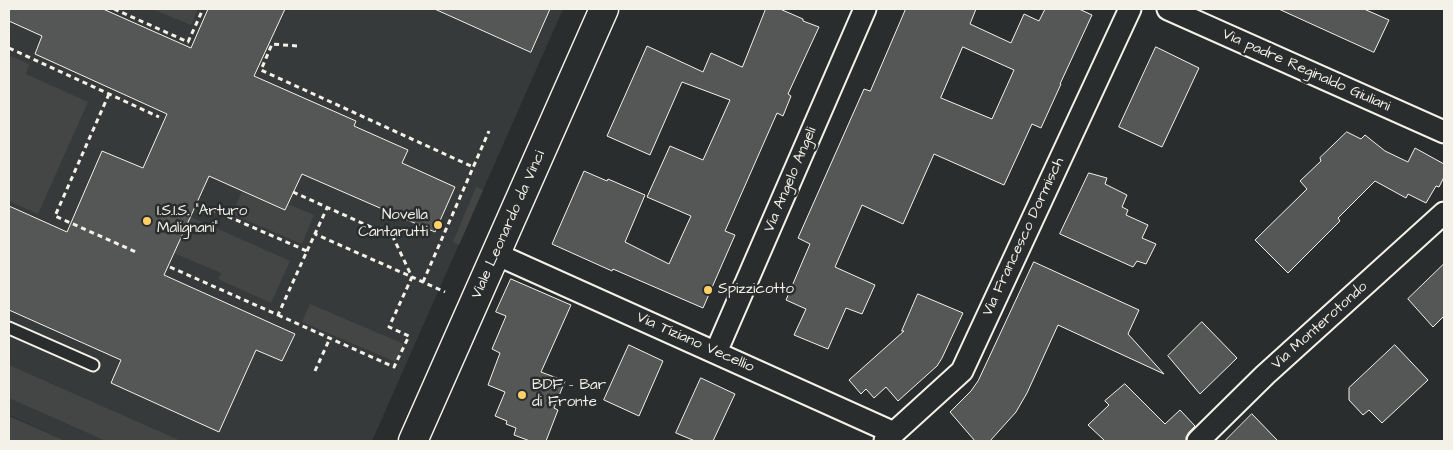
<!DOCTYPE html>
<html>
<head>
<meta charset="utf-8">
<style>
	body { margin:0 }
	#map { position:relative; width:1453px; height:450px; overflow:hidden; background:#2a2d2e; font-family:"Architects Daughter",sans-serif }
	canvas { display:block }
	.frame { position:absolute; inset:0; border:10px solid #f4f1e8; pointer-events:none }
</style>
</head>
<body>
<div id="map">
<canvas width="1453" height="450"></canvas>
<div class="frame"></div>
</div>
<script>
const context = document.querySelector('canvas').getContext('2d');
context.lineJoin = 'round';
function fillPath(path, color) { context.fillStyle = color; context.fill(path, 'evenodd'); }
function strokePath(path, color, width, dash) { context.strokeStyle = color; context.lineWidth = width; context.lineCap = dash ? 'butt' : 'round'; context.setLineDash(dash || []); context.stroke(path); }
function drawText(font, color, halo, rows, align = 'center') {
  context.font = font + ' "Architects Daughter",sans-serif'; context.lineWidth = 5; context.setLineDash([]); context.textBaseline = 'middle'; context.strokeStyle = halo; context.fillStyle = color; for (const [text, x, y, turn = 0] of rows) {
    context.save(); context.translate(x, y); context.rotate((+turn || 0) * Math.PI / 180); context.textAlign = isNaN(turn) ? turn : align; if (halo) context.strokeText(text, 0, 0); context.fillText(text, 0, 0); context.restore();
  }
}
const built = new Path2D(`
	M9 9H563L372 441H66L9 415Z`);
const green = new Path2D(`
	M152 9H198L191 25Z
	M11 56 29 64 26 74 88 102 38 214 9 201V60Z
	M476 187 483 190 459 245 453 242Z
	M242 191 285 210 288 204 314 215 302 244 232 214Z
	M191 217 290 261 271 303 218 279 221 273 174 253Z
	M310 304 404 344 396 362 302 322Z
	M9 365 181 441H106L9 398Z
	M9 416 66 441H9Z`);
const building = new Path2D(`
	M9 9H103L191 48 208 9H285L254 76 356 121 354 126 408 150 402 163 455 187 435 232 302 174 285 210 209 176 164 275 295 334 282 361 256 350 219 432 111 383 121 360 9 310V206L67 232 102 151 143 168 167 114 35 54 42 36 9 21Z
	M435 9H550L531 52Z
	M766 9H780L803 19V21L819 27 788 94 791 96 783 116 777 113 725 231 735 235 703 308 613 269 612 271 552 244 584 171 607 181 608 179 645 195 625 242 669 264 691 216 647 197 670 146 703 160 730 100 682 82 650 155 607 136 647 46 703 72 711 53 742 67Z
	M906 9H976L970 24 1011 43 1024 14 1039 21 1045 9H1079L1092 15 1060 84H1061L1041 128 1032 124 1004 185 934 154 903 224 862 205 835 267 875 285 862 314 846 308 828 349 794 335 806 309 786 300 810 244 798 238 864 89 870 91ZM963 47 1014 70 992 119 941 98Z
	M1279 9H1364L1389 20 1374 52Z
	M1156 47 1199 68 1162 147 1119 127Z
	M1347 132 1361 139 1365 135 1385 151 1408 162 1415 148 1444 164V177L1439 187 1436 186 1426 203 1408 194 1406 198 1375 181 1338 218 1340 221 1288 273 1255 240 1307 189 1300 181 1321 161 1320 158Z
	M1089 173 1107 178 1105 184 1127 195 1122 207 1128 210 1126 215 1148 225 1142 238 1156 244 1146 264 1137 261 1133 267 1060 234Z
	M1034 262 1139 310 1128 334 1164 374 1058 325 1027 393 1016 412 990 441H975L950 412 971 391 978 381Z
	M1444 264V316L1433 327 1408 299Z
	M511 279 571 305 541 372 565 381 554 408 558 410 546 441H530L514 435 516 428 506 424 507 421 495 416 505 392 488 385 500 353 492 349 506 316 496 312Z
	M918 294 963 313 942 358 937 366 898 401 886 387 874 398 866 389 861 394 849 380 904 331H902Z
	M1202 322 1237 358 1200 394 1168 356Z
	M629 345 663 361 639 416 604 400Z
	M1395 345 1428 380 1382 423 1369 410 1363 415 1349 400V388Z
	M701 378 735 394 713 441H695L676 433Z
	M1125 384 1165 424 1180 410 1195 426 1189 432 1186 437V441H1105L1088 425 1109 405 1105 401Z
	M1252 414 1278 441H1225Z`);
const path = new Path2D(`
	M114 9 188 42 203 9
	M297 46 272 44 261 70 473 167
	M9 48 159 117
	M109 94 55 216 136 252
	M293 192 393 237 412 277 445 292
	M307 251 327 208
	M170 267 278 315 307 251 204 206
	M423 282 489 131
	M278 315 394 367 409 336 389 327 412 277 315 234
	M315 371 330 338`);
const service = new Path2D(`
	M9 328 93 365`);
const minor = new Path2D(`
	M1168 9 1444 132
	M496 254 894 433
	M716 352 865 9
	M885 441 962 371 1130 9
	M1198 441 1265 375 1444 213`);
const secondary = new Path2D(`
	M413 441 604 9`);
const markers = [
	[147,221,5,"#ffd166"],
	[438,225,5,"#ffd166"],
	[708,290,5,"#ffd166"],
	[522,395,5,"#ffd166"]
];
const streetNames = [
	["Via padre Reginaldo Giuliani",1306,71,24],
	["Via Angelo Angeli",791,180,-67],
	["Viale Leonardo da Vinci",509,225,-66],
	["Via Francesco Dormisch",1024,237,-65],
	["Via Monterotondo",1320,326,-42],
	["Via Tiziano Vecellio",695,343,24]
];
const poiNames = [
	["I.S.I.S. \"Arturo",157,212],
	["Malignani\"",157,229],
	["Novella",428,216,"right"],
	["Cantarutti",428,233,"right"],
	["Spizzicotto",718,290],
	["BDF - Bar",532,386],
	["di Fronte",532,403]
];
fillPath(built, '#373a3a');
fillPath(green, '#444645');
fillPath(building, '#555756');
strokePath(building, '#f4f1e8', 1);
strokePath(service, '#f4f1e8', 15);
strokePath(minor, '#f4f1e8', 25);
strokePath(secondary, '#f4f1e8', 31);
strokePath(path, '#f4f1e8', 3, [5, 4]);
strokePath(service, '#2a2d2e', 11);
strokePath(minor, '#2a2d2e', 21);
strokePath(secondary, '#2a2d2e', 28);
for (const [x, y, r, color] of markers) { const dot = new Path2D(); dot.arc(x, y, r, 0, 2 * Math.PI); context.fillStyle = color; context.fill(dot); strokePath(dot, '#2a2d2e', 2); }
drawText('15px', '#f4f1e8', '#2a2d2e', streetNames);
drawText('15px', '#f4f1e8', '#2a2d2e', poiNames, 'left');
</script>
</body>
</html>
